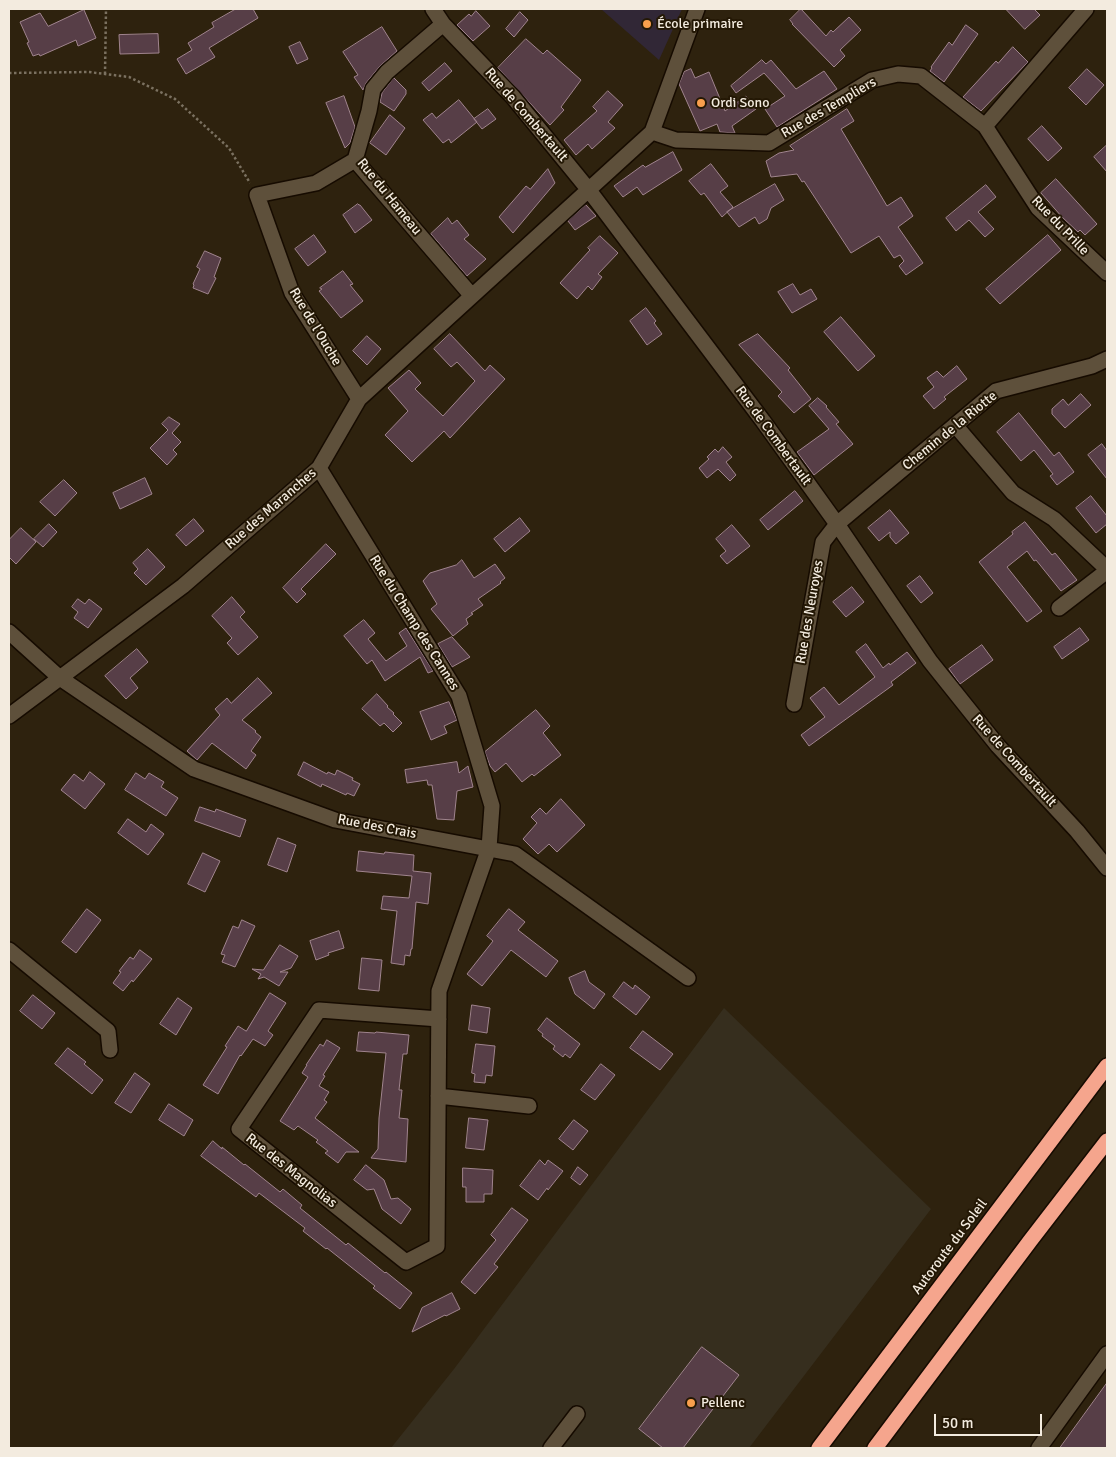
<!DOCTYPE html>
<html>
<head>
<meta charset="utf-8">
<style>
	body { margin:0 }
	#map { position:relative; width:1116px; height:1457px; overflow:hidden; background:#2e220e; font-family:Signika,sans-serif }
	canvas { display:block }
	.frame { position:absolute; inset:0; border:10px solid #f3ebdf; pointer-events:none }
	.scale { position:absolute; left:934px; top:1414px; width:108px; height:22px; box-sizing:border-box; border:2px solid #f3ebdf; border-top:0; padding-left:6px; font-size:15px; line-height:18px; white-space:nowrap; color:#f3ebdf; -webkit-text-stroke:4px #241805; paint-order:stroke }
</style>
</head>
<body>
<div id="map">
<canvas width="1116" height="1457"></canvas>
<div class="frame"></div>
<div class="scale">50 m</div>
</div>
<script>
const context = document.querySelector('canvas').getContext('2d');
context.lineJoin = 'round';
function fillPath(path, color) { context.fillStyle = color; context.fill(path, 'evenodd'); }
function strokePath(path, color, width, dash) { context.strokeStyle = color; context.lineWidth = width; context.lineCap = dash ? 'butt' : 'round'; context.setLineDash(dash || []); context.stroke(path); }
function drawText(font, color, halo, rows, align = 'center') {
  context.font = font + ' Signika,sans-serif'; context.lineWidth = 4; context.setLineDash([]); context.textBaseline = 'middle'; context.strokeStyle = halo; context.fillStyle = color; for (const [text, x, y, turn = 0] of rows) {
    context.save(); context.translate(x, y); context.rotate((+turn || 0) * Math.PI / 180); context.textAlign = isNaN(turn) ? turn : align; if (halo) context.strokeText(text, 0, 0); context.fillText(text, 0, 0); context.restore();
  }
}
const industrial = new Path2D(`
	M724 1008 931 1209 749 1448H391L454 1369Z`);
const education = new Path2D(`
	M601 9H682L659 60Z`);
const building = new Path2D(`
	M236 9H253L258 18 209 48 215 57 186 74 177 59 192 50 188 43 214 27 212 23Z
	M801 9 826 36 831 30 833 32 849 17 861 30 840 50 845 56 834 67 792 24H793L790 20Z
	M1006 9H1034L1040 15 1025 29Z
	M84 10 96 38 78 46 76 40 40 56 39 54 33 56 27 43 29 42 20 22 40 13 48 26Z
	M476 11 490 26 473 41 457 25 469 14 471 16Z
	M520 12 528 20 514 37 506 29Z
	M966 25 978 34 944 82 930 71 932 68 931 67 949 42 952 45Z
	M382 27 397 51 380 66 366 83 363 90 354 77 358 75 343 52Z
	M158 34 159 53 120 54 119 35Z
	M526 39 543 54 547 50 581 80 561 107 564 110 550 125 498 68Z
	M300 42 308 59 297 64 289 47Z
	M1013 47 1028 62 981 111 963 97 996 61 998 63Z
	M762 60 766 64 771 60 796 89 824 71 837 89 777 127 765 109 785 96 764 73 736 93 731 86Z
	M445 63 452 71 429 91 422 83Z
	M691 69 695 78 709 72 725 111 746 96 756 109 732 126 735 133 720 132 717 124 700 131 679 84 684 72Z
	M1087 69 1104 85 1086 105 1069 88Z
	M394 78 406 90V94L394 111 380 102 382 93Z
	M608 91 623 105 608 122 615 128 592 149 588 144 576 155 564 140 597 111 593 107Z
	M344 96 355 127 350 143 345 148 326 103Z
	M459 100 477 122 451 143 449 139 443 143 423 120 432 113 436 118Z
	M488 109 496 119 482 129 474 119Z
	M847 109 854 121 841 129 887 206 901 197 913 216 898 227 923 263 906 275 899 266 904 261 900 255 894 258 879 236 851 253 804 181 802 182 797 174 771 177 766 161 779 153 794 150 790 146Z
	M390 115 405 128 386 155 370 143Z
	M1042 126 1062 148 1048 161 1028 139Z
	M1107 145V172L1094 157Z
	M673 152 682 170 643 195 637 187 623 197 614 186 643 165 645 167Z
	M711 164 728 186 720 192 733 207 722 217 704 193 701 195 689 181Z
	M548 169 555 183 513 233 499 217 526 186 530 189Z
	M1056 179 1097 224 1085 235 1080 230 1078 232 1062 217 1041 193Z
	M775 184 784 200 771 208 767 219 759 224 755 217 739 227 727 212Z
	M986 185 996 197 978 212 994 229 985 237 969 220 956 231 946 218Z
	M358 204 359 205H360L372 220 355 233 343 215Z
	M586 205 596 216 575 230 568 221Z
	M448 218 452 224 457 220 469 235 464 239 486 259 467 276 431 234Z
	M314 235 326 252 308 266 295 249Z
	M1048 235 1061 250 1000 304 986 289Z
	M600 236 618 253 598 274 602 277 592 290 588 286 577 299 560 283 590 250 588 248Z
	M205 251 221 258 214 277 216 278 208 294 193 288 194 285 193 284 200 269 197 267Z
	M343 271 353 284 350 285 363 301 341 318 319 291 322 289 320 288Z
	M793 284 800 295 811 289 817 299 792 313 778 292Z
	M646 308 656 321 654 323 662 334 647 345 630 321Z
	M841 317 875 356 858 371 824 332Z
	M450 334 485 371 490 365 505 379 450 438 444 431 412 462 385 435 408 411 388 388 409 370 421 383 415 389 443 416 475 381 457 362 451 367 434 349Z
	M758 334 790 368 788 370 811 399 794 413 778 396 782 392 739 345Z
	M367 336 381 349 367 365 353 351Z
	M957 366 967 379 944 397 946 399 934 409 923 396 934 387 927 378 937 371 943 377Z
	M1081 394 1091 405 1065 428 1052 414V409L1063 399 1068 405Z
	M818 398 827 406 826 407 839 422 836 424 853 444 814 475 797 452 829 429 809 406Z
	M1019 413 1054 456 1059 452 1074 472 1057 485 1050 476 1053 474 1034 450 1021 461 997 432Z
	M169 417 180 424 172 433 181 442 173 450 177 454 167 465 150 448 168 430 162 424Z
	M1102 444 1107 451V479L1088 455Z
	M723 447 732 457 726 462 736 475 730 481 718 469 707 478 699 468 709 459 707 457 715 449 718 452Z
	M145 478 152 494 120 509 113 493Z
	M64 480 77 493 55 516 40 502Z
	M795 491 803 501 768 530 760 520Z
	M1091 496 1107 516V524L1096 533 1076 508Z
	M890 510 909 533 896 544 890 537V532L879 541 868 528Z
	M520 518 530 531 505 552 494 539Z
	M194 519 204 531 186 546 176 535Z
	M1025 522 1052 555 1055 553 1077 580 1061 591 1036 560 1034 561 1027 551 1007 567 1042 611 1027 622 979 562 1013 534 1012 532Z
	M49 524 57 532 43 547 34 539Z
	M732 525 750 546 727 564 720 556 726 551 716 539Z
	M21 528 36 542 16 564 9 557V540Z
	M326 544 336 554 301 589 306 594 297 603 283 588Z
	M148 549 165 567 146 585 134 573 138 569 133 563Z
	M462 560 474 578 495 564 505 578 500 582 501 583 478 599 483 605 471 613 473 614 466 619 468 624 453 636 431 609 437 604 423 581 430 573 456 565Z
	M920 576 933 593 921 603 907 586Z
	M852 587 864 602 846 617 833 602Z
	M232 597 245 612 240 617 258 637 238 655 227 643 232 638 212 616Z
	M78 599 85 604 89 599 102 609 88 628 74 618 78 612 72 607Z
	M364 620 375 633 368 639 386 661 407 646 399 633 406 628 433 671 428 673 420 657 385 681 372 660 367 664 344 636Z
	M1080 628 1089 640 1062 659 1054 647Z
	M452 637 470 657 452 667 438 644Z
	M866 644 883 668 889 663 890 665 907 652 916 663 891 682 893 685 809 746 801 735 825 717 810 698 824 687 839 705 875 677 856 652Z
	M982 645 993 660 960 684 949 669Z
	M137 649 148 662 130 678 138 688 126 699 105 676Z
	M258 678 272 693 242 720 256 731 255 732 261 737 251 751 256 755 246 769 212 743 197 760 187 751 220 715 215 709 227 698 231 703Z
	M377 694 388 706 387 707 394 713 393 714 402 723 393 732 384 723 380 726 362 709Z
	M449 702 457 720 444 726 447 733 431 740 420 712Z
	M536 710 550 726 543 733 561 755 534 776 532 774 522 782 506 763 495 772 490 766 485 752Z
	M304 762 327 774 328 772 335 775 337 770 353 778 352 780 360 784 354 796 347 793 346 795 322 784 321 787 298 775Z
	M457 762 459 773 468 766 473 787 457 791 454 820 437 819 432 785H428L427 780 407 783 405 770Z
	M90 772 105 784 85 809 61 790 74 774 83 781Z
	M136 773 145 779 149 773 164 782 161 787 178 798 166 816 125 790Z
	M561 799 585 825 557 852 549 844 538 854 523 839 537 823 531 817 540 808 546 814Z
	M200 807 215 812 216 809 246 820 240 837 195 821Z
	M128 819 146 832 151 824 164 834 148 855 118 833Z
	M278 838 296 845 287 872 268 865Z
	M359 851 384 854 385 852 414 855 413 871 431 873 428 904 416 902 412 949H411L410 956 405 955 404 965 391 963 397 911 381 909 383 896 409 898 412 876 357 871Z
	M203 853 220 861 205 892 188 884Z
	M87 909 101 920 76 953 62 942Z
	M509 909 525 922 518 930 558 961 546 977 511 950 482 986 467 974 493 941 487 936Z
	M242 920 255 926 235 967 222 962 225 955 221 954 233 926 238 928Z
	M339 931 344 948 328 953 329 955 316 960 310 941Z
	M280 945 298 956 291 968 280 972H288L279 986 264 977 258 979 261 974 252 969 263 970Z
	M140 950 152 959 133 982 132 980 123 991 113 983 121 972 119 971 130 957 133 959Z
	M362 958 382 960 379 991 359 989Z
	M585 971 589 982 605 994 594 1009 575 994 569 978Z
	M624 982 633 989 635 985 650 997 636 1015 613 997Z
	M270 993 286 1003 268 1031 273 1035 265 1046 253 1039 241 1056 240 1055 218 1094 203 1085 227 1047 225 1046 238 1026 246 1031Z
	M33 995 55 1013 42 1029 20 1011Z
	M178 998 192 1008 176 1035 160 1024Z
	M472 1005 490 1008 487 1033 469 1030Z
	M547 1018 580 1044 570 1058 565 1054 563 1057 553 1049 555 1046 542 1036 543 1034 538 1030Z
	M643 1031 673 1054 660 1070 630 1048Z
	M359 1032 375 1033 376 1032 409 1035 407 1054H403L399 1090H402L399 1118 408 1119 406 1162 371 1158 378 1149 379 1118 386 1053 357 1051Z
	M327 1040 340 1048 323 1075 325 1076 319 1086 329 1092 324 1100 327 1102 315 1118 359 1152H346L338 1163 325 1153 328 1151 316 1142 318 1140 298 1126 294 1130 280 1121 308 1077 302 1073 307 1065H306L320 1044 323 1046Z
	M476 1044 495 1046 492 1076 486 1075 485 1083 474 1082 475 1074 472 1073Z
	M68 1048 86 1062 84 1064 103 1080 92 1094 55 1064Z
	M601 1064 615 1075 595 1100 581 1090Z
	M135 1073 150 1084 131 1113 115 1103Z
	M169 1104 193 1120 184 1136 159 1120Z
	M469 1118 488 1120 484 1150 466 1148Z
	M574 1120 588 1131 573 1150 559 1139Z
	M213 1141 222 1149V1147L244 1165 245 1164 280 1192 283 1189 302 1205 300 1208 346 1245 348 1243 385 1273 386 1272 412 1293 400 1309 373 1288 375 1286 327 1248 326 1249 303 1231 305 1228 259 1193 256 1197 201 1156Z
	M540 1160 545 1165 548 1160 563 1171 548 1190 547 1188 538 1200 520 1186Z
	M366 1165 384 1180 391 1199 398 1198 411 1209 401 1224 382 1209 374 1189 367 1190 354 1180Z
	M578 1167 588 1175 580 1185 571 1178Z
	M463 1168 493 1170 492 1194H484V1202H466V1187H463Z
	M512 1208 528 1220 494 1264 498 1267 475 1294 461 1282 496 1240 491 1235Z
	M452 1293 460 1309 446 1316 445 1315 412 1332 422 1308Z
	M702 1347 739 1375 683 1448H663L639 1429Z
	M1107 1383V1448H1060Z`);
const path = new Path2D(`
	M9 73 89 72 129 77 175 99 229 148 250 183
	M105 74 106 9`);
const minor = new Path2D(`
	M433 9 443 24 513 97 588 189 763 421 837 524 930 661 998 746 1077 831 1107 868
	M443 24 387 72 373 89 369 111 355 160 472 296
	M985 126 1038 208 1107 273
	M652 132 676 140 769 143 872 80 898 74 921 76 985 126 1086 9
	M355 160 316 183 257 195 292 293 359 399
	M955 425 1013 493 1054 519 1107 569
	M319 468 459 696 492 806 489 848 439 991 437 1246 406 1262 239 1129 319 1010 439 1019
	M1059 608 1107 571
	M9 632 60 678 194 769 335 820 515 854 688 978
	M794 704 823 542 837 524 996 391 1092 366 1107 359
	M9 716 183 586 319 468 359 399 652 132 697 9
	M9 950 108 1031 110 1050
	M438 1096 529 1106
	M551 1448 577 1414
	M1039 1448 1107 1354`);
const highway = new Path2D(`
	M819 1448 1107 1066
	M875 1448 1030 1241 1107 1141`);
const markers = [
	[647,24,5,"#f99f4d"],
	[701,103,5,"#f99f4d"],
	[691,1403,5,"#f99f4d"]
];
const poiNames = [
	["École primaire",657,24],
	["Ordi Sono",711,103],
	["Pellenc",701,1403]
];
const streetNames = [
	["Rue des Templiers",829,108,-30],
	["Rue de Combertault",526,115,49],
	["Rue du Hameau",389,197,51],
	["Rue du Prille",1060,226,46],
	["Rue de l'Ouche",315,327,59],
	["Chemin de la Riotte",950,431,-39],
	["Rue de Combertault",773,436,54],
	["Rue des Maranches",271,509,-41],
	["Rue des Neuroyes",810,612,-80],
	["Rue du Champ des Cannes",414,623,58],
	["Rue de Combertault",1014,761,48],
	["Rue des Crais",377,827,11],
	["Rue des Magnolias",291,1171,38],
	["Autoroute du Soleil",950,1247,-53]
];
fillPath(industrial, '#362e1e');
fillPath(education, '#312736');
fillPath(building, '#573e47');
strokePath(building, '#a0848e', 1);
strokePath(minor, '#160b00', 18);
strokePath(highway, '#160b00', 18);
strokePath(path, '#7b7160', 2.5, [2.5, 2.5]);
strokePath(minor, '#5e503b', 15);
strokePath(highway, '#f5a58d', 15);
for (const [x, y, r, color] of markers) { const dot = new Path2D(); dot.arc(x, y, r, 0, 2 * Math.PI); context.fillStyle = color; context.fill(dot); strokePath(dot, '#241805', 2); }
drawText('14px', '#f3ebdf', '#241805', poiNames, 'left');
drawText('14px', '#f3ebdf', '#241805', streetNames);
</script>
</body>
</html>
